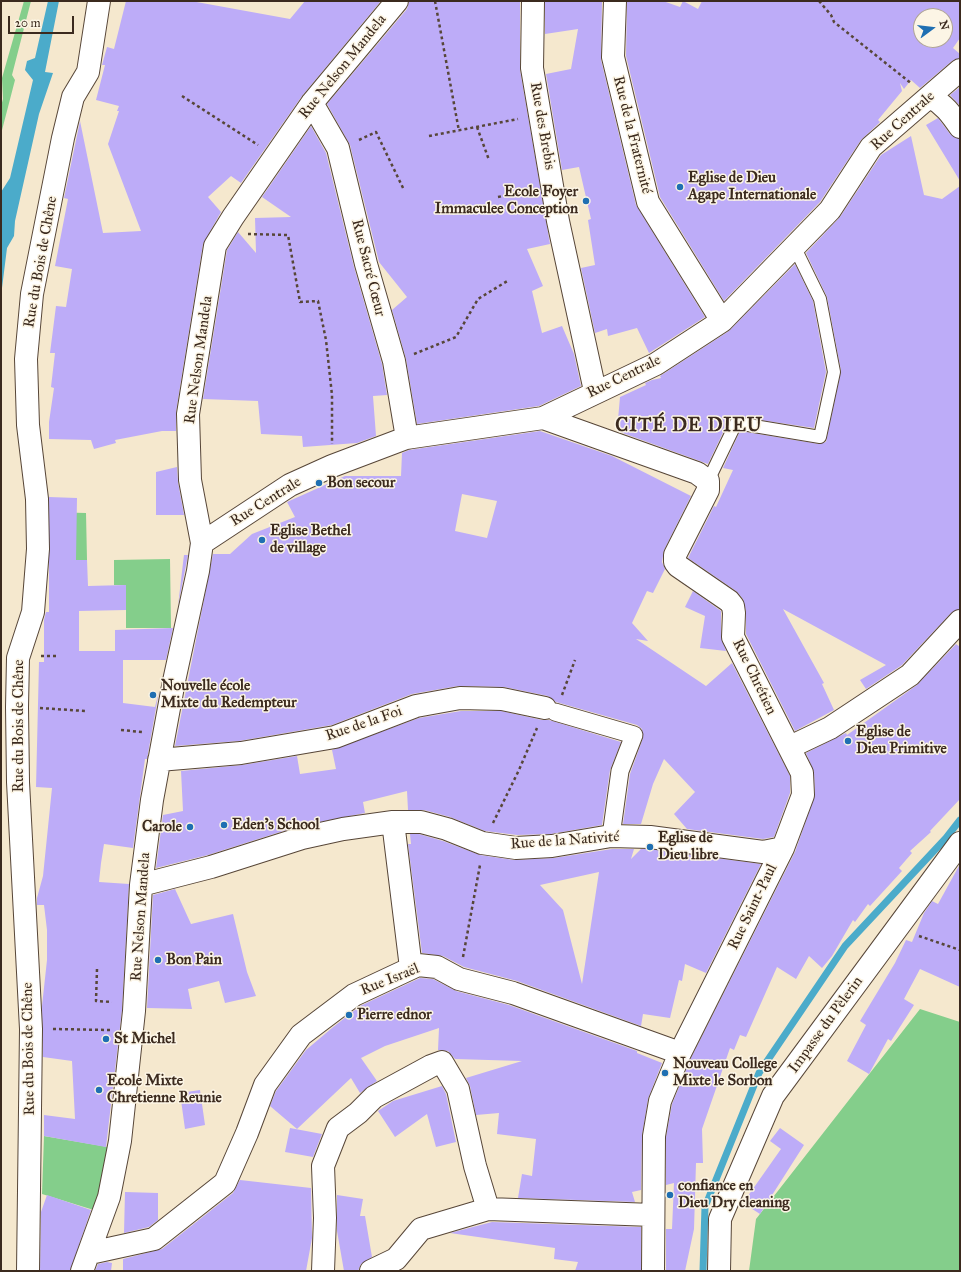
<!DOCTYPE html>
<html>
<head>
<meta charset="utf-8">
<style>
	body { margin:0 }
	#map { position:relative; width:961px; height:1272px; overflow:hidden; background:#f5e8ce; font-family:"IM FELL Great Primer",serif }
	canvas { display:block }
	.frame { position:absolute; inset:0; border:2px solid #3b2a1e; pointer-events:none }
	.north { position:absolute; left:913px; top:8px; width:40px; height:40px; box-sizing:border-box; background:#fcf5e5; border:1px solid #afa495; border-radius:50%; rotate:75deg; font-size:11px; font-weight:700; line-height:16px; text-align:center; color:#3b2a1e }
	.north::after { content:''; display:block; margin:auto; width:14px; height:18px; background:#1f6fb2; clip-path:polygon(50% 0,100% 100%,50% 72%,0 100%) }
	.scale { position:absolute; left:8px; top:16px; width:66px; height:18px; box-sizing:border-box; border:2px solid #3b2a1e; border-top:0; padding-left:5px; font-size:12px; line-height:14px; white-space:nowrap; color:#3b2a1e; -webkit-text-stroke:3px #fcf5e5; paint-order:stroke }
</style>
</head>
<body>
<div id="map">
<canvas width="961" height="1272"></canvas>
<div class="frame"></div>
<div class="north">N</div>
<div class="scale">20 m</div>
</div>
<script>
const context = document.querySelector('canvas').getContext('2d');
context.lineJoin = 'round';
function fillPath(path, color) { context.fillStyle = color; context.fill(path, 'evenodd'); }
function strokePath(path, color, width, dash) { context.strokeStyle = color; context.lineWidth = width; context.lineCap = dash ? 'butt' : 'round'; context.setLineDash(dash || []); context.stroke(path); }
function drawText(font, color, halo, rows, align = 'center') {
  context.font = font + ' "IM FELL Great Primer",serif'; context.lineWidth = 3; context.setLineDash([]); context.textBaseline = 'middle'; context.strokeStyle = halo; context.fillStyle = color; for (const [text, x, y, turn = 0] of rows) {
    context.save(); context.translate(x, y); context.rotate((+turn || 0) * Math.PI / 180); context.textAlign = isNaN(turn) ? turn : align; if (halo) context.strokeText(text, 0, 0); context.fillText(text, 0, 0); context.restore();
  }
}
const green = new Path2D(`
	M24 1H31L12 75 15 80 1 134V106L3 99 2 78Z
	M49 512 86 513 87 560H76V545H46Z
	M170 559 171 628H126V585H114V560Z
	M920 1009 960 1022V1271H749L756 1219Z
	M44 1136 108 1147 97 1211 42 1194Z`);
const water = new Path2D(`
	M48 1H59L45 72 53 73 39 114 15 221 14 236 7 248 1 296V192L10 178 33 80 25 70 27 61 35 58Z`);
const stream = new Path2D(`
	M703 1271 705 1207 759 1073 845 946 946 838 960 820`);
const building = new Path2D(`
	M126 1H191L290 19 305 1H381L302 96 241 183 231 176 208 197 221 212 203 244 176 412V431H162L115 440 116 443 94 449 91 440 49 439V422L54 388 51 387 55 353H50L56 306 66 307 72 269 55 266 68 199 64 198 80 121 103 233 141 231 108 144 119 111H117L119 106 96 100 105 65H102L107 47 114 49Z
	M409 1H520V70L550 244 527 249 543 286 532 291 542 333 562 326 574 354 581 386 539 406 417 424 406 359 392 310 407 297 379 262 350 145 327 104 407 9Z
	M545 1H602L601 60 636 205 705 317 649 353 637 328 608 336 607 329 595 333 581 268 595 265 588 220 591 219 579 167 562 170 546 74 571 69 578 29 545 34Z
	M627 1H663L680 7 683 1 698 9 702 1H960V38L953 48 960 54V58L952 61 920 88 911 80 904 89 900 83 902 91 878 120 880 122 877 125 861 140 820 202 724 301 660 197 626 56ZM921 16H945V40H921Z
	M960 87V106L950 95Z
	M938 118 950 134 960 139V181L926 125Z
	M311 126 326 153 354 267 382 364 387 395 373 396 376 436 357 443 303 447 302 436 261 434 258 401 203 399 227 250 238 232 256 253 255 218 291 217 262 197Z
	M911 136 924 195 942 199 960 186V609L951 613 902 665 866 689 860 680 886 665 783 609 824 683 822 684 834 710 795 731 746 634V611L743 599 736 591 688 558 714 506 716 507 733 470 723 468 740 431 819 444 826 442 841 371 827 297 806 253 840 217 881 155Z
	M795 264 813 301 826 372 814 428 733 416 729 420 708 464 617 431 620 397 646 385 645 383 652 380 661 378 660 376 729 331Z
	M540 431 612 456 691 496 664 550 662 562 665 569 653 593 647 591 632 623 648 641 636 639 706 686 732 663 790 776V793L774 837 763 839 687 829 674 814 695 792 664 759 653 784 641 824H623L630 774 643 738 642 729 637 725 556 702 548 696 504 687 458 686 412 694 332 725 239 741 175 746 213 554H230L252 534 295 517 287 502 345 476H401L402 453 409 450ZM462 494 497 501 487 538 455 531Z
	M177 467 178 482 184 515H156V472Z
	M49 497 77 498 76 560H87L88 586 126 585V610L79 611V651H115V630L173 628 166 660H123V703L155 707 159 691 147 759H145L133 848 104 844 101 863 99 882 129 884 122 1010 106 1147 44 1136V1115L75 1119 72 1061 43 1057 42 1006 47 960V930L44 905H37V898L43 876 52 788 36 787 39 662H44V620L46 612H49Z
	M184 555H188L178 606 183 563Z
	M693 591 721 611V637L726 651 700 648 705 616 685 607Z
	M956 644 960 647V799L930 831 931 832 910 851 912 853 899 868 902 871 870 906 868 904 855 922 853 920 832 956 822 968 809 956 796 979 777 967 746 1037 740 1035 734 1050 730 1048 702 1129 703 1163H696L694 1229 685 1271H666V1229H672L674 1183 666 1185V1137L672 1104 691 1058 795 852 815 795 814 772 806 753 846 733 847 735 917 685Z
	M461 711H501L542 720H549L621 742 610 770 602 825 551 834 517 835 485 831 450 817 424 810H408L407 791 363 802 365 813 299 826 208 855 156 868 163 815 183 811 181 771 242 765 297 756 300 774 336 769 332 750 419 718Z
	M410 834H419L443 841 480 855 514 860 554 858 612 849H634L631 859 641 849H649L761 864 706 973 685 964 682 981 679 980 670 1018 643 1014 641 1026 517 981 464 967 443 956 422 953 408 844H411ZM599 872 582 984 563 910 540 885Z
	M960 864V987L920 969 904 999 914 1005 891 1041 888 1039 869 1074 847 1061 866 1025 860 1021 895 963 906 940 912 942 924 913 932 901 938 904Z
	M175 889 191 924 233 914 247 972 256 996 225 1003 219 981 188 989 192 1009 147 1008 153 895Z
	M420 978 433 979 456 991 509 1005 637 1051V1053L662 1063 648 1099 642 1136 641 1190 632 1192 635 1202 518 1198 522 1174 532 1176 536 1139 497 1134 499 1113 476 1115 470 1086 466 1078 522 1061 455 1059 448 1051 438 1050 439 1028 385 1046 361 1058 377 1081 360 1093 351 1078 297 1129 270 1106 276 1091 306 1050 332 1028 360 1006Z
	M442 1086 446 1094 456 1142 436 1147 427 1114 395 1137 378 1111 393 1101Z
	M200 1090 205 1125 185 1129 180 1093Z
	M290 1128 322 1134 313 1157 285 1152Z
	M780 1128 804 1145 760 1214 743 1203 781 1149 770 1141Z
	M240 1180 311 1188 312 1238 306 1271H123V1259L162 1249 233 1193Z
	M125 1192 158 1193V1220L149 1227 124 1233Z
	M47 1195 91 1210 70 1271H40L41 1212Z
	M337 1195 363 1199 360 1216H365L372 1257 361 1264 358 1271H344L337 1231Z
	M492 1222 641 1227V1271H575L578 1262 554 1259 555 1248 450 1233Z
	M107 1262 112 1263 111 1271H95L98 1264Z`);
const path = new Path2D(`
	M435 1 459 131
	M819 1 831 15 834 22 912 84
	M182 96 258 145
	M477 127 489 160
	M429 136 518 119
	M359 140 376 132 404 190
	M498 197 531 190
	M248 234 288 235 300 302 318 301 326 340 332 395V444
	M414 354 456 337 478 299 509 280
	M41 656H57
	M562 695 575 660
	M40 708 85 711
	M121 730 142 732
	M493 823 519 770 537 728
	M919 936 960 950
	M463 957 480 865
	M97 969 96 1001 112 1002
	M53 1029 110 1030`);
const service = new Path2D(`
	M708 481 736 423 820 437 834 372 820 299 794 246`);
const pedestrian = new Path2D(`
	M555 712 634 735 620 771 611 836`);
const minor = new Path2D(`
	M533 1 532 68 558 221 595 391
	M615 1 613 57 648 202 722 321
	M930 97C944 104 951 114 960 127
	M312 103 338 148 366 264 394 361 407 438
	M543 418 697 473 708 481V490L675 555V562L678 566 729 601 733 606 734 613 733 637 802 773 803 795 783 848 680 1053 660 1101 654 1136 653 1271
	M202 543 290 485 332 466 406 438 543 418 656 364 722 321 830 210 871 147 960 70
	M790 747 830 728 910 675 960 621
	M159 760 241 753 335 737 416 706 460 698 502 699 545 708
	M393 822 411 968
	M141 885 211 867 302 838 343 829 393 822H421L447 829 482 843 516 848 552 846 611 836 650 837 763 852 783 848
	M90 1253 154 1239 225 1183 247 1133 265 1085 301 1035 354 995 418 965 437 967 459 979 513 993 680 1053
	M28 1271 31 1029 18 782 17 707 18 658 33 612 38 549 37 499 28 425 26 359 32 294 63 138 73 97 88 72 99 1
	M82 1271 109 1197 120 1141 134 1011 141 885 152 800 174 681 198 571 202 543 190 480 188 414 215 246 233 217 312 103 397 1
	M323 1271 325 1218 323 1166 338 1128 358 1113 374 1097 431 1066 442 1062 458 1089 475 1166 488 1209
	M371 1271 396 1259 421 1229 488 1209 653 1215
	M719 1271 720 1219 773 1096 960 843`);
const markers = [
	[680,187,4,"#1f6fb2"],
	[586,201,4,"#1f6fb2"],
	[319,483,4,"#1f6fb2"],
	[262,540,4,"#1f6fb2"],
	[153,695,4,"#1f6fb2"],
	[848,741,4,"#1f6fb2"],
	[224,825,4,"#1f6fb2"],
	[190,827,4,"#1f6fb2"],
	[650,847,4,"#1f6fb2"],
	[158,960,4,"#1f6fb2"],
	[349,1015,4,"#1f6fb2"],
	[106,1039,4,"#1f6fb2"],
	[665,1073,4,"#1f6fb2"],
	[99,1090,4,"#1f6fb2"],
	[670,1195,4,"#1f6fb2"]
];
const streetNames = [
	["Rue Nelson Mandela",343,67,-51],
	["Rue Centrale",903,121,-42],
	["Rue des Brebis",542,126,80],
	["Rue de la Fraternité",632,135,76],
	["Rue du Bois de Chêne",41,262,-80],
	["Rue Sacré Cœur",368,268,76],
	["Rue Nelson Mandela",199,360,-82],
	["Rue Centrale",624,377,-26],
	["Rue Centrale",266,502,-32],
	["Rue Chrétien",754,677,64],
	["Rue de la Foi",364,724,-19],
	["Rue du Bois de Chêne",19,726,-90],
	["Rue de la Nativité",565,841,-4],
	["Rue Saint-Paul",753,907,-64],
	["Rue Nelson Mandela",141,917,-86],
	["Rue Israël",390,980,-22],
	["Impasse du Pèlerin",826,1025,-54],
	["Rue du Bois de Chêne",29,1049,-91]
];
const poiNames = [
	["Eglise de Dieu",688,178],
	["Agape Internationale",688,195],
	["Ecole Foyer",578,192,"right"],
	["Immaculee Conception",578,209,"right"],
	["Bon secour",327,483],
	["Eglise Bethel",270,531],
	["de village",270,548],
	["Nouvelle école",161,686],
	["Mixte du Redempteur",161,703],
	["Eglise de",856,732],
	["Dieu Primitive",856,749],
	["Eden's School",232,825],
	["Carole",182,827,"right"],
	["Eglise de",658,838],
	["Dieu libre",658,855],
	["Bon Pain",166,960],
	["Pierre ednor",357,1015],
	["St Michel",114,1039],
	["Nouveau College",673,1064],
	["Mixte le Sorbon",673,1081],
	["Ecole Mixte",107,1081],
	["Chretienne Reunie",107,1098],
	["confiance en",678,1186],
	["Dieu Dry cleaning",678,1203]
];
const districtNames = [
	["CITÉ DE DIEU",689,426]
];
fillPath(green, '#84ce8b');
fillPath(water, '#4babca');
strokePath(stream, '#4babca', 7);
fillPath(building, '#bdacf8');
strokePath(service, '#574638', 14);
strokePath(pedestrian, '#574638', 19);
strokePath(minor, '#574638', 24);
strokePath(path, '#574638', 2.5, [3, 3]);
strokePath(service, '#fff', 12);
strokePath(pedestrian, '#fff', 17);
strokePath(minor, '#fff', 22);
for (const [x, y, r, color] of markers) { const dot = new Path2D(); dot.arc(x, y, r, 0, 2 * Math.PI); context.fillStyle = color; context.fill(dot); strokePath(dot, '#fcf5e5', 1.5); }
drawText('15px', '#3b2a1e', '#fcf5e5', streetNames);
drawText('bold 15px', '#3b2a1e', '#fcf5e5', poiNames, 'left');
context.letterSpacing = '1px';
drawText('bold 19px', '#3b2a1e', '#fcf5e5', districtNames);
context.letterSpacing = '0px';
</script>
</body>
</html>
